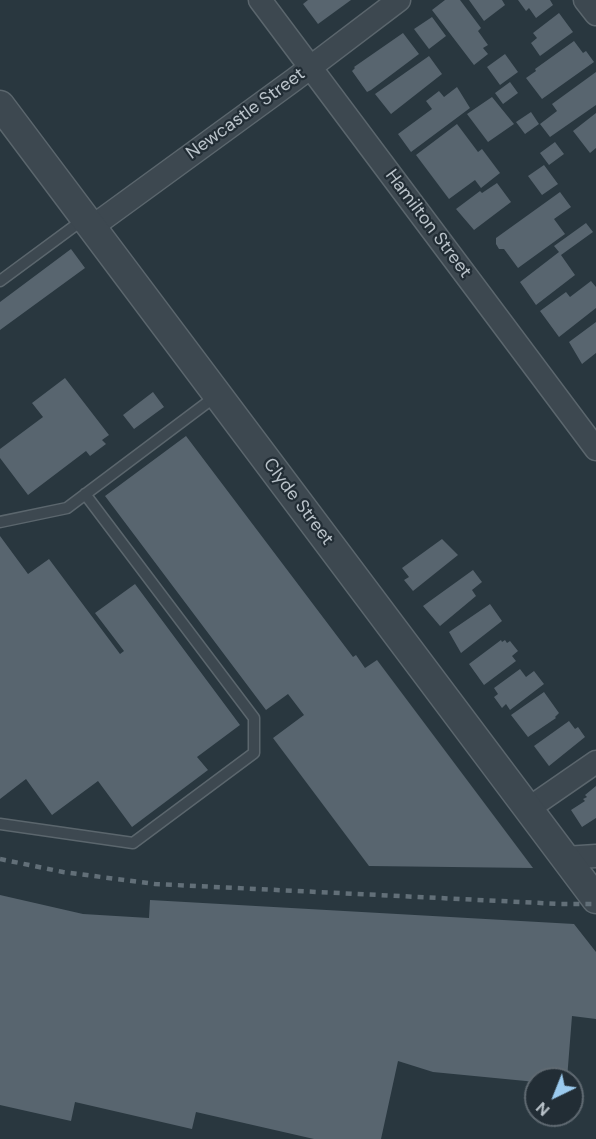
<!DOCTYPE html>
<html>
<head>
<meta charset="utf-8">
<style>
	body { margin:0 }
	#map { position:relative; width:596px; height:1139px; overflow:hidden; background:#29373f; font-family:"DM Sans",sans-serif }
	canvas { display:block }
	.north { position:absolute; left:524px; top:1067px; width:60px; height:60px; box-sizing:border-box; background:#222d35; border:2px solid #5f6971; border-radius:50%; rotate:223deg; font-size:16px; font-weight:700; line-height:24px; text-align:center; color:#bac3ca }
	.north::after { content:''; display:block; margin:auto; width:21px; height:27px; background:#9bcaee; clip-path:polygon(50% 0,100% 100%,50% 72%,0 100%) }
</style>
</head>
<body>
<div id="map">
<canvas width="596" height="1139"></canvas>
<div class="north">N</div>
</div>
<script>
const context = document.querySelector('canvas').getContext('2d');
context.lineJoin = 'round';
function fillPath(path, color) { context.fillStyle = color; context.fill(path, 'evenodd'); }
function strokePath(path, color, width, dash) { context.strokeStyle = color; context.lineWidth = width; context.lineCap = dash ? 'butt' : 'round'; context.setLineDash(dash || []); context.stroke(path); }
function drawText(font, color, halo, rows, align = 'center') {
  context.font = font + ' "DM Sans",sans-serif'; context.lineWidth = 4.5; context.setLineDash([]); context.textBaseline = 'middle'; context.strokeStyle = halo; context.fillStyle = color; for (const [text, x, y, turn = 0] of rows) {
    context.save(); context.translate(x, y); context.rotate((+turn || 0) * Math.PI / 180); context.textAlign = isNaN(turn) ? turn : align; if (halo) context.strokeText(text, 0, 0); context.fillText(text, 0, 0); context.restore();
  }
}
const building = new Path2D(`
	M308 0H351L318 24 303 4Z
	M445 0H460L481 28 478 31 488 45 483 48 488 54 474 65 432 10Z
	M469 0H502L505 5 484 21Z
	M518 0H550L553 5 536 18 529 8 526 11Z
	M559 13 573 32 540 56 531 43 537 38 533 33Z
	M432 17 446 36 429 49 414 29Z
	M403 33 419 54 371 90 367 92 352 71 355 68 354 67Z
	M574 41 583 53 586 51 594 62 542 99 526 78 536 71 535 69Z
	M505 54 518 72 500 85 487 67Z
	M429 56 442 74 391 114 375 94Z
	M596 72V105L550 137 540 124 557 111 552 104Z
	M510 82 518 93 503 104 495 93Z
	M457 87 470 108 411 152 398 134 432 109 426 101 439 91 444 97Z
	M492 97 514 124 488 142 467 114Z
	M531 112 539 124 525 134 516 122Z
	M596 113V148L590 153 573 131Z
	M457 124 478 152 482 149 500 173 481 188 475 180 449 199 416 155Z
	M555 142 564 154 549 165 540 153Z
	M544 165 558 184 542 195 528 176Z
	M497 183 511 202 474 230 456 209 480 191 482 193Z
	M560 192 571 207 554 219 565 234 518 268 504 249H499L496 244V238Z
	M586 223 593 232 561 255 575 275 536 305 520 282 559 252 554 246Z
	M71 249 85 268 0 330V302Z
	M591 281 596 287V308L559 337 540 311 566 292 570 297Z
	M596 322V353L582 364 569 342Z
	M65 378 109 435 102 440 106 444 90 456 86 451 28 495 0 458V449L43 417 32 403Z
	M153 392 164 407 134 429 123 415Z
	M186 436 353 657 356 655 365 668 377 660 533 868 369 866 273 738 304 715 288 694 266 710 105 496Z
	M0 536 28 574 49 559 120 654 124 651 95 613 135 584 240 725 197 757 208 770 132 827 98 781 52 815 26 779 0 799Z
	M442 539 458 555 413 591 404 580 409 577 402 568Z
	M473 570 482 582 472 590 476 596 440 626 423 606Z
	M490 604 502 621 461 653 449 632Z
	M501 640 502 642 505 640 507 643 510 641 518 651 512 656 516 661 484 685 469 664Z
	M520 669 526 677 534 671 544 684 510 710 506 704 502 708 494 697 498 694 494 688Z
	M544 692 559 713 555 717 556 718 528 737 511 715Z
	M569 721 575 729 578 727 585 737 549 766 534 746Z
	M596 786V818L582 827 571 810 585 801 583 799 587 797 585 795Z
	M0 895 83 914 149 918 150 900 574 924 596 952V1019L572 1016 567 1079H536V1082L433 1072 398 1061 381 1139H314L196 1112 192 1129 75 1102 71 1121 0 1105Z`);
const service = new Path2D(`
	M0 281 84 219
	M0 522 67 508 216 396
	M0 824 133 843 254 753V718L85 494`);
const minor = new Path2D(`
	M260 0 596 449
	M585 0 596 14
	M92 227 295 79 399 0
	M528 809 596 762
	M565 858 596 856`);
const tertiary = new Path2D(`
	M0 105 596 899`);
const rail = new Path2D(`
	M0 859 63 872 155 884 561 904H596`);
const streetNames = [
	["Newcastle Street",246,114,-36],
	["Hamilton Street",428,224,53],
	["Clyde Street",298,502,53]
];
fillPath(building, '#58656f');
strokePath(service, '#5b666d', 13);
strokePath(minor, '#5b666d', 25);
strokePath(tertiary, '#5b666d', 31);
strokePath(service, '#3d4850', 10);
strokePath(minor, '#3d4850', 22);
strokePath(tertiary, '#3d4850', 28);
strokePath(rail, '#626f78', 4.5, [6, 6]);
drawText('18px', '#bac3ca', '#222d35', streetNames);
</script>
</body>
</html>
